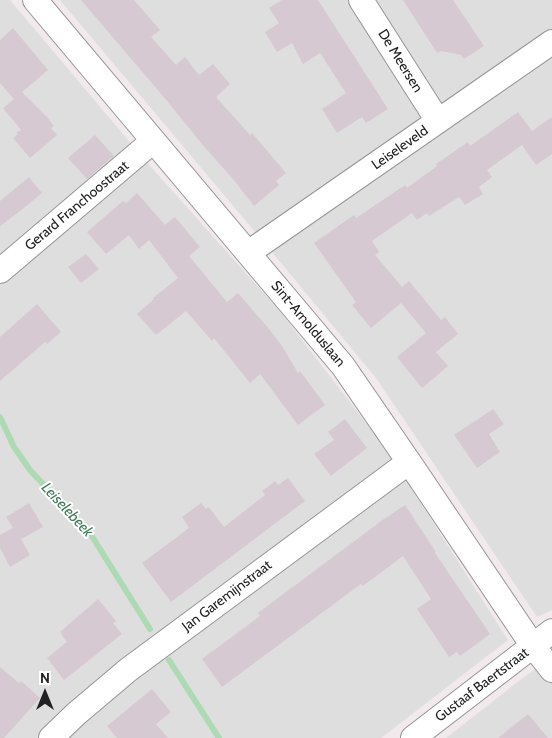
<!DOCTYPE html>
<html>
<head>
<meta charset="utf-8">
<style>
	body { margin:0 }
	#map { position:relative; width:552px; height:738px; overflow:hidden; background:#f1e9ec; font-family:Cabin,sans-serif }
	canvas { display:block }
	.north { position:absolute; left:20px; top:668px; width:50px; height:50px; -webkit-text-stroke:4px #fff; paint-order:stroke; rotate:0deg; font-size:14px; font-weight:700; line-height:20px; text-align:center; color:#212121 }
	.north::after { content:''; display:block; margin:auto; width:18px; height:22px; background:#212121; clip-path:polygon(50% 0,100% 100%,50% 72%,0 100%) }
</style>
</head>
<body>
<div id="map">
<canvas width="552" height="738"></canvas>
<div class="north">N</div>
</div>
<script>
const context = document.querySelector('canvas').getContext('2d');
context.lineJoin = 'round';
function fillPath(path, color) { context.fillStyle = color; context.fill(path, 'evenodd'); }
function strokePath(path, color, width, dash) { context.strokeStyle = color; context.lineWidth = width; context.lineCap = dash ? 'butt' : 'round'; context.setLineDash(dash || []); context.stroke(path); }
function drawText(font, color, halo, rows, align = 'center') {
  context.font = font + ' Cabin,sans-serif'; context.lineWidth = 4; context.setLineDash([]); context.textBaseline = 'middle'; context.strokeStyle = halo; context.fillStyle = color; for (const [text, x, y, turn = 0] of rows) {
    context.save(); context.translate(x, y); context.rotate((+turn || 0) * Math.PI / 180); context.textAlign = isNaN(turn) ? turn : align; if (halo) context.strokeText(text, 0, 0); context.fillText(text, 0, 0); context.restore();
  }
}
const residential = new Path2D(`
	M0 0H10L150 166 278 309 387 450 508 640 381 738H0Z
	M60 0H552V610L537 617 376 378 277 258Z
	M552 659V738H446L528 674Z`);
const stream = new Path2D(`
	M0 417 14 447 30 470 58 500 88 530 150 629
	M169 660 219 738`);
const building = new Path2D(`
	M81 0H134L160 30 151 37 176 65 185 57 199 75 213 64 230 84 216 97 250 135 252 133 286 173 276 181 279 185 254 206 233 179 201 143 168 102Z
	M282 0H318L388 109 366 123 362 117 337 133 322 109 346 93 320 53 303 64 292 43 277 52 265 32 279 23 269 8Z
	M403 0H453L484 46 464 59 461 55 441 51 437 53Z
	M13 28 48 70 22 92 48 118 54 126 51 128 57 135 30 158 13 138 18 134 16 133 21 130 3 108 14 99 0 83V40Z
	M518 112 532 131 552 117V154L536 165 522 145 487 170 492 177 479 187 483 194 465 205 459 197 429 216 427 213 417 220 412 213 372 241 379 252 375 255 402 287 409 281 441 320 445 317 458 334 436 352 448 366 422 388 397 357 426 333 401 303 371 328 352 305 356 302 314 243 354 215 356 218 405 185 407 188 437 166 436 164 468 142 470 146Z
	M95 135 114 156 87 179 68 158Z
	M29 177 42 193 20 211 0 226V201Z
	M137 193 165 225 175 217 200 247 189 256 227 302 238 293 269 329 282 346 298 373 300 371 325 405 298 425 260 374 250 383 214 338 212 341 186 311 156 335 137 314 154 299 153 298 178 278 149 240 139 249 129 235 106 254 87 232 123 201 126 203Z
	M86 254 99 269 81 283 68 267Z
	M37 304 61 332 47 344 45 342 0 381V337Z
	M493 409 504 424 489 434 500 452 477 468 454 435Z
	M345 419 367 448 331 476 314 454 334 440 328 432Z
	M288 478 305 501 171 602 142 563 189 528 182 517 201 503 206 509 209 507 224 527 265 495 262 491 275 481 278 485Z
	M29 503 43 527 21 539 30 555 10 567 0 548V535L13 528 6 517Z
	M405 505 436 552 435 553 490 634 460 656 457 652 449 657 417 609 431 599 403 556 363 586 361 584 222 687 202 659 260 616 258 613 384 519Z
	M98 599 116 621 113 623 122 634 64 680 47 658 67 642 61 634H62L60 632Z
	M0 667 19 683 21 681 40 698 4 738H0Z
	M152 689 171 712 156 724 168 738H117L107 726Z
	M528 714 548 738H498Z`);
const minor = new Path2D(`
	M35 0 343 366 409 462 533 646 552 670
	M361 0 438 121
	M248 253 552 42
	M0 271 153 141
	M51 738 76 714 128 670 409 462
	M413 738 552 631`);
const streetNames = [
	["De Meersen",400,61,58],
	["Leiseleveld",400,148,-35],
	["Gerard Franchoostraat",77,206,-40],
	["Sint-Arnolduslaan",308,324,50],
	["Jan Garemijnstraat",227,596,-37],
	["Gustaaf Baertstraat",482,685,-37]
];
const waterNames = [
	["Leiselebeek",67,510,47]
];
fillPath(residential, '#dfdedf');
strokePath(stream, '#addab3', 6);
fillPath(building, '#d7c9d2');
strokePath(minor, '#959595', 26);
strokePath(minor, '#fff', 24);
drawText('14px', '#212121', '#fff', streetNames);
drawText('italic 15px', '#407d59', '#fff', waterNames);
</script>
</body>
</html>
